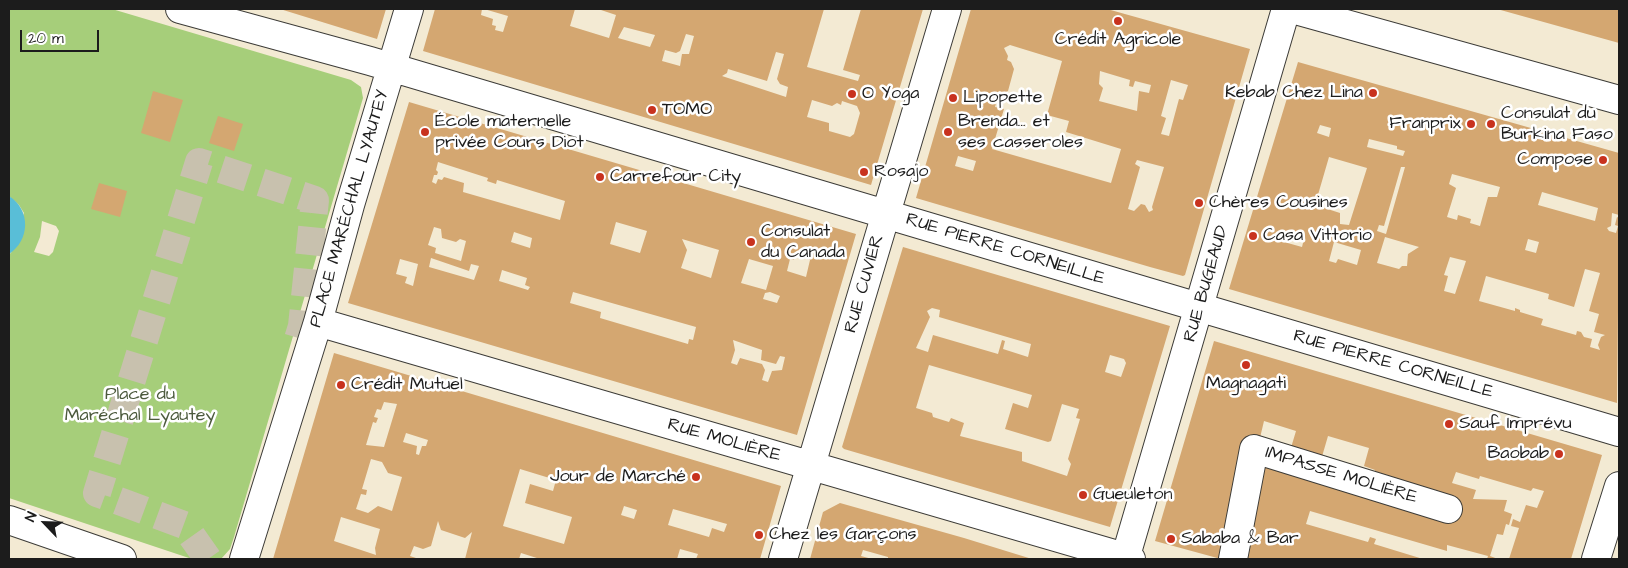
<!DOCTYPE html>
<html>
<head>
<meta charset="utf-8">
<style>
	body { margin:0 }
	#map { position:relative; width:1628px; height:568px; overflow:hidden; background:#f3ead3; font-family:"Architects Daughter",sans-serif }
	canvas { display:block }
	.frame { position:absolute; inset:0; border:10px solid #1c1c1c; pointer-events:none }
	.north { position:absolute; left:20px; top:498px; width:50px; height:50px; -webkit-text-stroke:4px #fff; paint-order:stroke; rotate:294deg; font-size:14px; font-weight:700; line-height:20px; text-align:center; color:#1c1c1c }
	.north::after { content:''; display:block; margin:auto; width:18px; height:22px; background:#1c1c1c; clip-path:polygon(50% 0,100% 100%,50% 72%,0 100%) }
	.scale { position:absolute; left:20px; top:30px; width:79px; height:22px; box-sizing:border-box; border:2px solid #1c1c1c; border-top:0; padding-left:6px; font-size:15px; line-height:18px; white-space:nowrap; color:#1c1c1c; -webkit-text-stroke:4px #fff; paint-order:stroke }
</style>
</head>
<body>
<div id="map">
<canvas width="1628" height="568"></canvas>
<div class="frame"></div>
<div class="north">N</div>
<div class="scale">20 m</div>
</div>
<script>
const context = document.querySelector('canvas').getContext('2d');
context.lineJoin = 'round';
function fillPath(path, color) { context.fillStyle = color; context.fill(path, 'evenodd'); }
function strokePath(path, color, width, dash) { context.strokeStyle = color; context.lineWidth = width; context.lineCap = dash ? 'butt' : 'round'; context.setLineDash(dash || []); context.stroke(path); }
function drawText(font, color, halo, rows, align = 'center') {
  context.font = font + ' "Architects Daughter",sans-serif'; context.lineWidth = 5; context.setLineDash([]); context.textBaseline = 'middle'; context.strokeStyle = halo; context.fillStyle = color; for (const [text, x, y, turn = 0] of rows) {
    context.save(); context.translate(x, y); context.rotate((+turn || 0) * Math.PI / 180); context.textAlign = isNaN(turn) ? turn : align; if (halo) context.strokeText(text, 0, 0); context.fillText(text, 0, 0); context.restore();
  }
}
const green = new Path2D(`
	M9 9H112L351 80 361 87 363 98 234 537 230 549 221 559H192L9 498V254L11 253 24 213 19 205 9 196ZM42 221 56 226 59 231 53 252 49 256 34 252 40 237Z`);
const water = new Path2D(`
	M9 196C31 210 30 240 9 254Z`);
const building = new Path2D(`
	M280 9H386L377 39Z
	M435 9H482L481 15 493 19 492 25 496 26 495 30 503 32 508 16 484 9H575L570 26 609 38 616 15 598 9H824L807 67 858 81 860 75 843 70 861 9H923L871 185 423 51ZM624 27 655 35 650 47 618 38ZM686 34 694 36 689 54H682L680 66 662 61 665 50 676 53 680 51ZM776 52 784 54 777 79 780 84 788 87 786 97 722 76 727 73 728 69 767 81ZM812 100 832 106 837 103 841 105 842 101 857 106 860 113 854 134 850 137 829 131V123L807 117Z
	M971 9H1107L1250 49 1185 275 1183 276 1150 267 916 198ZM1010 45 1062 61 1047 115 1069 121 1066 132 1121 149 1111 183 992 149 1004 109 995 107 999 91 1004 93 1008 91 1014 69 1011 62 1007 60 1008 56 1004 48ZM1100 71 1130 80 1129 86 1133 87 1135 81 1151 85 1149 93 1139 91 1137 111 1099 101 1103 88 1099 84ZM1171 80 1188 85 1183 100 1179 99 1169 136 1161 134 1166 118 1161 116ZM958 156 976 161 973 171 955 166ZM1137 160 1164 167 1152 207 1153 210 1149 212 1145 205 1141 204 1134 211 1128 209 1140 167 1135 164Z
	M1497 9H1619V43Z
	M1298 62 1619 153V215L1612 213 1611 226 1607 228 1609 231 1616 233 1618 226 1615 225 1617 217 1619 218 1617 403 1229 289ZM1320 125 1331 128 1329 137 1317 133ZM1369 139 1397 146V149L1405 151 1403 156 1367 147ZM1329 157 1367 168 1349 225 1340 224V213L1315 205ZM1401 167H1405L1386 234 1377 231 1379 225 1384 226ZM1452 174 1500 187 1497 197H1488L1480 226 1470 223 1471 219 1458 215 1457 220 1447 217 1456 188 1449 184ZM1542 192 1598 208 1595 221 1538 205ZM1290 235 1304 239 1302 247 1284 242ZM1385 237 1419 247 1408 254 1407 266H1402L1399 269 1377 263ZM1528 239 1539 242 1536 253 1525 250ZM1334 242 1361 250 1357 265 1338 259 1336 263 1329 261ZM1450 257 1466 261 1455 294 1444 291 1448 276 1444 275ZM1585 269 1600 273 1589 311 1599 314 1594 332 1605 335 1601 337 1598 345 1600 350 1590 347 1592 339 1584 337 1581 332 1577 331 1576 335 1541 325 1543 319 1520 312V310L1515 308V311L1479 301 1486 276 1549 294 1548 299 1574 307Z
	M153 91 183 100 170 142 141 133Z
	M409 102 856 234 797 435 348 303ZM438 162 488 178 487 181 496 184 497 180 565 201 560 220 463 192 464 183 444 177 442 180 438 179 436 184 432 182 434 175H437L438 172 436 170ZM616 222 647 231 640 253 610 244ZM434 227 441 229 442 238 456 242 460 239 466 241 461 261 435 253 436 248 428 245ZM514 232 532 238 530 248 511 242ZM682 239 719 250 711 278 681 268 687 250ZM795 256 810 260 806 277 787 271 790 259 794 260ZM431 258 469 271 471 264 479 266 474 280 429 267ZM400 259 418 264 413 286 405 283 407 277 396 274ZM749 259 773 266 766 290 741 283ZM502 270 527 278 525 285 530 287 528 290 499 281ZM573 292 696 327 693 340 689 339 688 344 600 318 601 312 570 303ZM770 292 780 296 777 303 763 299 765 293ZM733 340 762 350 761 360 776 364 780 356 785 357 782 370 772 371 768 382 762 380 765 370 762 364 740 358 737 365 731 363 735 350Z
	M218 116 243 124 234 151 209 143Z
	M99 183 127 191 120 217 91 209Z
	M903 247 1170 326 1110 527 844 449 842 447 852 414ZM932 308 940 310 939 317 1031 344 1028 357 1003 349 1005 341 1002 340 998 354 933 335 928 352 916 348 930 317 927 311ZM1110 355 1124 359 1126 363 1121 377 1105 372ZM929 365 1032 395 1028 408 1013 403 1005 429 1048 442 1051 441 1062 404 1079 409 1076 418 1080 419 1068 459 1071 464 1067 476 1022 461V452L960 436 964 423 951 418 949 422 933 417 932 413 916 408Z
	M1214 341 1602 455 1571 559H1509L1519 528 1511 526 1513 519 1520 522 1526 505 1537 508 1544 491 1533 488 1531 491 1480 476 1479 479 1456 472 1452 483 1476 490 1473 499 1507 500 1504 511 1512 514 1509 525 1506 524 1503 535 1497 534 1490 556 1498 559H1487L1488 556 1447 545V551L1310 511 1306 524 1368 542 1370 537 1376 539 1374 544 1423 559H1243L1262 464 1373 476 1375 470 1364 466 1369 448 1328 436 1321 460 1290 451 1296 431 1264 421 1259 442 1221 559 1155 541Z
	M334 353 781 486 760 559H696L698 554 680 549 677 559H540L521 553 519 559H465L472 532 465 538 441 530 438 521 431 546 423 549 414 546 410 556 419 559H273ZM384 402 397 404 384 447 366 445 373 422 376 423 378 418 374 417 377 409 381 410ZM406 433 428 440 426 446H422L419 455 416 454 417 446 403 442ZM371 459 382 462 388 473 402 477 392 511 378 506 368 513 356 509 361 494 366 495 367 490 362 489ZM520 469 556 480 553 491 530 484 525 503 572 517 564 544 503 526ZM624 506 637 510 634 519 621 515ZM673 509 727 524 724 532 712 528 709 537 668 525ZM341 517 380 529 375 548 376 555 334 541Z
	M840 503 964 538 1032 559H888V557L863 550 861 556 872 559H810L823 512Z`);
const minorTunnel = new Path2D(`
	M208 559 184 525 97 493 199 162 315 200 302 326 295 349`);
const minor = new Path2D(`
	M180 9 370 61 1619 432
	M318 322 1131 559
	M244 559 318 322 350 205 409 9
	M783 559 947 9
	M1125 559 1286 9
	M1233 559 1254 449 1448 509
	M1596 559 1619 486`);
const major = new Path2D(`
	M1292 9 1619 100
	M9 520 122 559`);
const markers = [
	[1118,21,5,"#c8321e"],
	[1373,93,5,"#c8321e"],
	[852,94,5,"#c8321e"],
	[953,98,5,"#c8321e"],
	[652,110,5,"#c8321e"],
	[1471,124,5,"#c8321e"],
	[1491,124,5,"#c8321e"],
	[425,132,5,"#c8321e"],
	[948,132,5,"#c8321e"],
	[1603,160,5,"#c8321e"],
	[864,172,5,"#c8321e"],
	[600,177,5,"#c8321e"],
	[1199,203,5,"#c8321e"],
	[1253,236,5,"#c8321e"],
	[751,242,5,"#c8321e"],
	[1246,365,5,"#c8321e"],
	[341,385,5,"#c8321e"],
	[1449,424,5,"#c8321e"],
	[1559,454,5,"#c8321e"],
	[696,477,5,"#c8321e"],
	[1083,495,5,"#c8321e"],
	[759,535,5,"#c8321e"],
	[1171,539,5,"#c8321e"]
];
const poiNames = [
	["Crédit Agricole",1118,40,"center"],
	["Kebab Chez Lina",1363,93,"right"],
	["O Yoga",862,94],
	["Lipopette",963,98],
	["TOMO",662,110],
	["Consulat du",1501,114],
	["Burkina Faso",1501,135],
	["École maternelle",435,122],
	["privée Cours Diot",435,143],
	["Brenda... et",958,122],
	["ses casseroles",958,143],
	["Franprix",1461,124,"right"],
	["Compose",1593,160,"right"],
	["Rosajo",874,172],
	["Carrefour City",610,177],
	["Chères Cousines",1209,203],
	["Consulat",761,232],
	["du Canada",761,253],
	["Casa Vittorio",1263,236],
	["Magnagati",1246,384,"center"],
	["Crédit Mutuel",351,385],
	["Sauf Imprévu",1459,424],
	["Baobab",1549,454,"right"],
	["Jour de Marché",686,477,"right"],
	["Gueuleton",1093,495],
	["Chez les Garçons",769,535],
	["Sababa & Bar",1181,539]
];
const streetNames = [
	["PLACE MARÉCHAL LYAUTEY",350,209,-74],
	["RUE PIERRE CORNEILLE",1005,250,17],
	["RUE CUVIER",865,284,-74],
	["RUE BUGEAUD",1207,284,-74],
	["RUE PIERRE CORNEILLE",1393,365,16],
	["RUE MOLIÈRE",724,441,16],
	["IMPASSE MOLIÈRE",1341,476,17]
];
const parkNames = [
	["Place du",140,395],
	["Maréchal Lyautey",140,416]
];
fillPath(green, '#a6ce7a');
fillPath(water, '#59bed7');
fillPath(building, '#d4a771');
strokePath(minorTunnel, '#c8c1ae', 28, [28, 14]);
strokePath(minor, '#3c3b37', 30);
strokePath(major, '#3c3b37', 30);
strokePath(minor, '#fff', 28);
strokePath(major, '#fff', 28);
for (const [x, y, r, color] of markers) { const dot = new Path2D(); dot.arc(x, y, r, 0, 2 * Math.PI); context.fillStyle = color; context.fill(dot); strokePath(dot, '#fff', 2); }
drawText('18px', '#1c1c1c', '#fff', poiNames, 'left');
drawText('18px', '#1c1c1c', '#fff', streetNames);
drawText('18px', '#4c5a3d', '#fff', parkNames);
</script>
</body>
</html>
